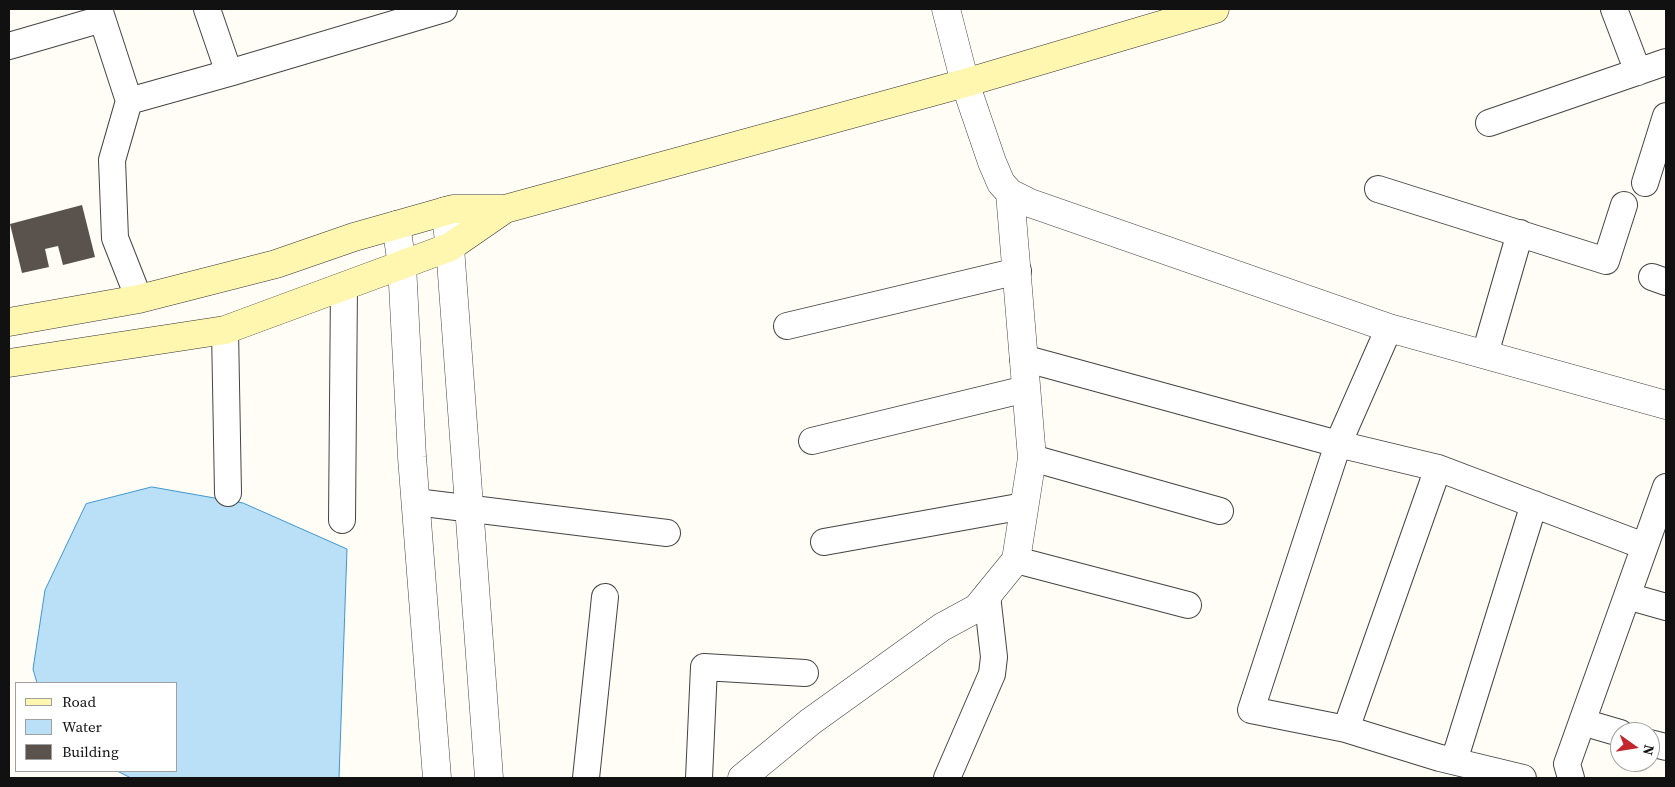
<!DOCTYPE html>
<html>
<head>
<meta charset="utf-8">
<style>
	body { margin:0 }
	#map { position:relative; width:1675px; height:787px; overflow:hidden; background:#fffdf5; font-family:"Source Serif 4",serif }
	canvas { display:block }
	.frame { position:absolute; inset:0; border:10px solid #111; pointer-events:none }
	.legend { position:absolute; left:15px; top:682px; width:162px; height:90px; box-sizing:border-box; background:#fff; border:1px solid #a0a0a0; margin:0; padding:6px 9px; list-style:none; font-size:15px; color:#111 }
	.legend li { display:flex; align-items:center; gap:10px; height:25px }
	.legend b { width:25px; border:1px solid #a0a0a0 }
	.north { position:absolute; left:1610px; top:722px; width:50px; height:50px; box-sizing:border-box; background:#fff; border:1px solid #a0a0a0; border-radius:50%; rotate:103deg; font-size:14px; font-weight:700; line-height:20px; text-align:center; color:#111 }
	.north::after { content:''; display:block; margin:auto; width:18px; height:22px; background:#c4262e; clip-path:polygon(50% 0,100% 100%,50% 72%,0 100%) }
</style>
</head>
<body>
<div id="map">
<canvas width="1675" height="787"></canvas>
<div class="frame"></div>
<ul class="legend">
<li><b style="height:6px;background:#fff6b0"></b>Road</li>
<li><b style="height:14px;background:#b9e0f7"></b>Water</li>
<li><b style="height:14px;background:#5a524d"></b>Building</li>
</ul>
<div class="north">N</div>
</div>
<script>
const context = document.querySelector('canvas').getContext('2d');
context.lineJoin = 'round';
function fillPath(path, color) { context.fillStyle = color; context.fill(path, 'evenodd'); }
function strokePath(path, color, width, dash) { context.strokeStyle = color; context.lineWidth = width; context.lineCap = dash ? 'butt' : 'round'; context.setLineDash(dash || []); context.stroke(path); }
const water = new Path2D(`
	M152 487 243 503 347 549 339 778H131L117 771H176V683H37L33 669 45 590 86 504Z`);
const building = new Path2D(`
	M82 205 95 257 63 265 58 246 45 249 49 267 22 273 10 224Z`);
const minor = new Path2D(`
	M99 9 129 101 112 160 115 238 139 299
	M1614 9 1638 72
	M9 46 102 19
	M229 73 444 9
	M129 101 229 73 207 9
	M1489 123 1666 62
	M1645 183 1666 116
	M1378 189 1606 261 1624 205
	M1652 277 1666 282
	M787 326 1018 271
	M1389 328 1338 444 1251 710 1346 729 1440 758 1523 778
	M225 330 228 493
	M1485 354 1520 233
	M1023 358 1338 444 1438 468 1644 546
	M812 441 1026 389
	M1032 458 1220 511
	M416 502 667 533
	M342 520 344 286
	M824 542 1024 506
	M1016 560 1188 605
	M1627 596 1666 607
	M1582 722 1620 733
	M1346 729 1438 468
	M1650 743 1666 747
	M1454 761 1534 504
	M586 778 605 597
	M699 778 704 667 805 673
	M947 778 992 674 994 657 987 595
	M1571 778 1567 764 1666 487`);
const tertiary = new Path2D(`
	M946 9 965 83 992 162 1001 183 1010 193 1030 203 1389 328 1666 405
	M445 211 450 247 489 778
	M396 225 402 265 412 457 437 778
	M742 778 810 722 942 627 977 608 1016 560 1032 458 1010 193`);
const secondary = new Path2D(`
	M9 322 139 299 276 264 354 237 453 209H505L965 83 1215 9
	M9 363 225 330 450 247 505 209`);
fillPath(water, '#b9e0f7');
strokePath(water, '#3f96cf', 1);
fillPath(building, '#5a524d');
strokePath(minor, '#444', 28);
strokePath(tertiary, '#444', 29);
strokePath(secondary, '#333', 29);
strokePath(minor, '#fff', 26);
strokePath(tertiary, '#fff', 28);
strokePath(secondary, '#fff6b0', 28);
</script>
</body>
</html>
